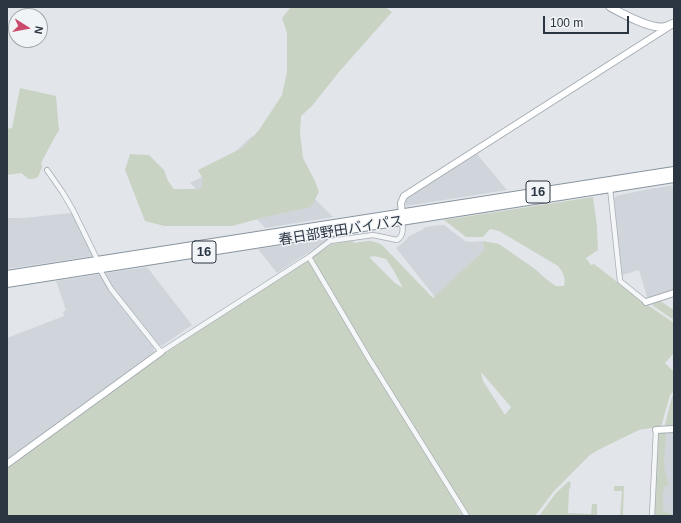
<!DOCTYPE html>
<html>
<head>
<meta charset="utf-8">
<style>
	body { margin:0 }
	#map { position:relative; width:681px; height:523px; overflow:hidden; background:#e2e6ea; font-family:Arial,sans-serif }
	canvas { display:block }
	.frame { position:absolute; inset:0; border:8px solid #2a3541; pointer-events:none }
	.north { position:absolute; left:8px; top:8px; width:40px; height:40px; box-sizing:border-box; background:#f1f4f7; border:1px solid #a1a8ae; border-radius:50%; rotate:101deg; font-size:11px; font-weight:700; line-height:16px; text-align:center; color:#2a3541 }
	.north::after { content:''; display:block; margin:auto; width:14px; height:18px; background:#cb4a6c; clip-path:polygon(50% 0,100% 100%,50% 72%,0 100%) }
	.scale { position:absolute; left:543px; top:16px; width:86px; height:18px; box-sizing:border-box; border:2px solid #2a3541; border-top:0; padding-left:5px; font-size:12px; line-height:14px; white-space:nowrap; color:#2a3541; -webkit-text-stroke:3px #f1f4f7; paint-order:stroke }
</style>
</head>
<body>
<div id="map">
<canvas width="681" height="523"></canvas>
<div class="frame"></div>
<div class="north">N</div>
<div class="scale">100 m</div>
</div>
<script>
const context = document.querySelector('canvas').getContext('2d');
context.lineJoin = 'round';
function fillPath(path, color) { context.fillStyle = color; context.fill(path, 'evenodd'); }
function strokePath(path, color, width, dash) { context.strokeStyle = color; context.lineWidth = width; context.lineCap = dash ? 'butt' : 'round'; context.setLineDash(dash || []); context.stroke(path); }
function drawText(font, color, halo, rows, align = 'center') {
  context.font = font + ' Arial,"Noto Sans JP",sans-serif'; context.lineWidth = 3; context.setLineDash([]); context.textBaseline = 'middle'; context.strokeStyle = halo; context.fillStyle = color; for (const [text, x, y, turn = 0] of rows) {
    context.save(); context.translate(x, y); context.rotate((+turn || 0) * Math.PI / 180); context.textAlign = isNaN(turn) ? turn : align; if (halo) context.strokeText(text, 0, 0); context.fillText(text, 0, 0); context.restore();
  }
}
const built = new Path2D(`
	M252 136 333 217 265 228 222 180 200 193 190 183 217 169Z
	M477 154 507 190 406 206V200L409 196Z
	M674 185V290L649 298 647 297 639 270 622 275 614 199 616 196 649 189Z
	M71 213 73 214 90 247 93 256 7 269V218H23Z
	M441 225H444L465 241 470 242 483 241 484 250 435 297 396 248 406 240 409 236 422 230 425 227Z
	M330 238 277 273 258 249Z
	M147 267 192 325 162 346 159 345 135 316 113 287 106 273Z
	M101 274 108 288 117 301 154 348V352L52 428 7 460V338L64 316 63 312 66 310 56 281Z
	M674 432V516H654L659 433Z`);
const green = new Path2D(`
	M291 7H385L392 12 339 72 312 106 301 116 300 133 303 158 315 181 319 192 311 207 273 215 232 226H164L145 221 125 170 130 154 149 155 164 170 168 181 174 189H201L203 179 198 170 244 147 259 130 282 95 287 72V33L282 18Z
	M20 88 56 96 59 131 57 133 41 163 42 167 38 177C29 181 28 179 21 173L7 175V129L12 128Z
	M593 197 597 226 598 250 586 258 591 265 594 264 643 302 674 323V353L665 363 674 372V391L670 395 661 427 644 429 639 430 598 450 590 455 554 491 535 516H468L449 486 447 489 463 516H7V467L165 353 198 331 307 261H309L313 259V257L332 244 352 241 355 243C367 241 371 239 382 245L433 298 484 250 483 241 499 244 535 269 546 279 556 286H564C566 278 563 272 558 266L499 231 490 229 483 237H466L444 220ZM374 256 386 259 394 271 403 288 395 283 369 257ZM481 372 511 407 505 415 483 381Z
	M660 301 674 310V320L652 305 653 303Z
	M674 394V426L667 427 665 424 672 397Z
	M659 433H665L666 435 664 463 665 467H664L669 485 664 487 665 490 663 491V511L667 512 668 514 671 513 674 514V516H654L658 435Z
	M569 481 571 483 570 488 569 489 568 513 591 514 592 504H597V515L620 516 622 491H614V486H624L623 516H539L556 493Z`);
const street = new Path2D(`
	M47 170 63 193 73 210 98 261
	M610 188 620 281 646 302
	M309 257 368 357 467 516
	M99 268 111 289 161 352 309 257 330 241 373 235 397 240C404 236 403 228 402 221
	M652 516 656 430`);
const secondary = new Path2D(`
	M402 216 401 203 404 196 670 26
	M646 302 674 293
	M656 430 674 429
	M7 464 161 352`);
const primary = new Path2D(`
	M610 7C623 14 648 28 662 27 666 27 670 25 674 23`);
const highway = new Path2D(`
	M7 275 674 171
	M7 283 674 178`);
const shields = [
	[538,192,24],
	[204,252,24]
];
const shieldNames = [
	["16",538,192],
	["16",204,252]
];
const streetNames = [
	["春日部野田バイパス",341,231,-9]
];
fillPath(built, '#d0d5dc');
fillPath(green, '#c9d3c3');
strokePath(street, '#a7adb4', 6);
strokePath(secondary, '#a7adb4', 8);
strokePath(primary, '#a1abb5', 9);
strokePath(highway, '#8995a0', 10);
strokePath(street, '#f4f6f8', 4.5);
strokePath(secondary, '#fff', 6);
strokePath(primary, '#fff', 7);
strokePath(highway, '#fff', 8);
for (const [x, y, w] of shields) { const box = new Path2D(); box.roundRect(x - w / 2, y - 11, w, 22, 3); context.fillStyle = '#f1f4f7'; context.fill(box); strokePath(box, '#2a3541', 1); }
drawText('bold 13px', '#2a3541', null, shieldNames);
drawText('14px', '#2a3541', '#f1f4f7', streetNames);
</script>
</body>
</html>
